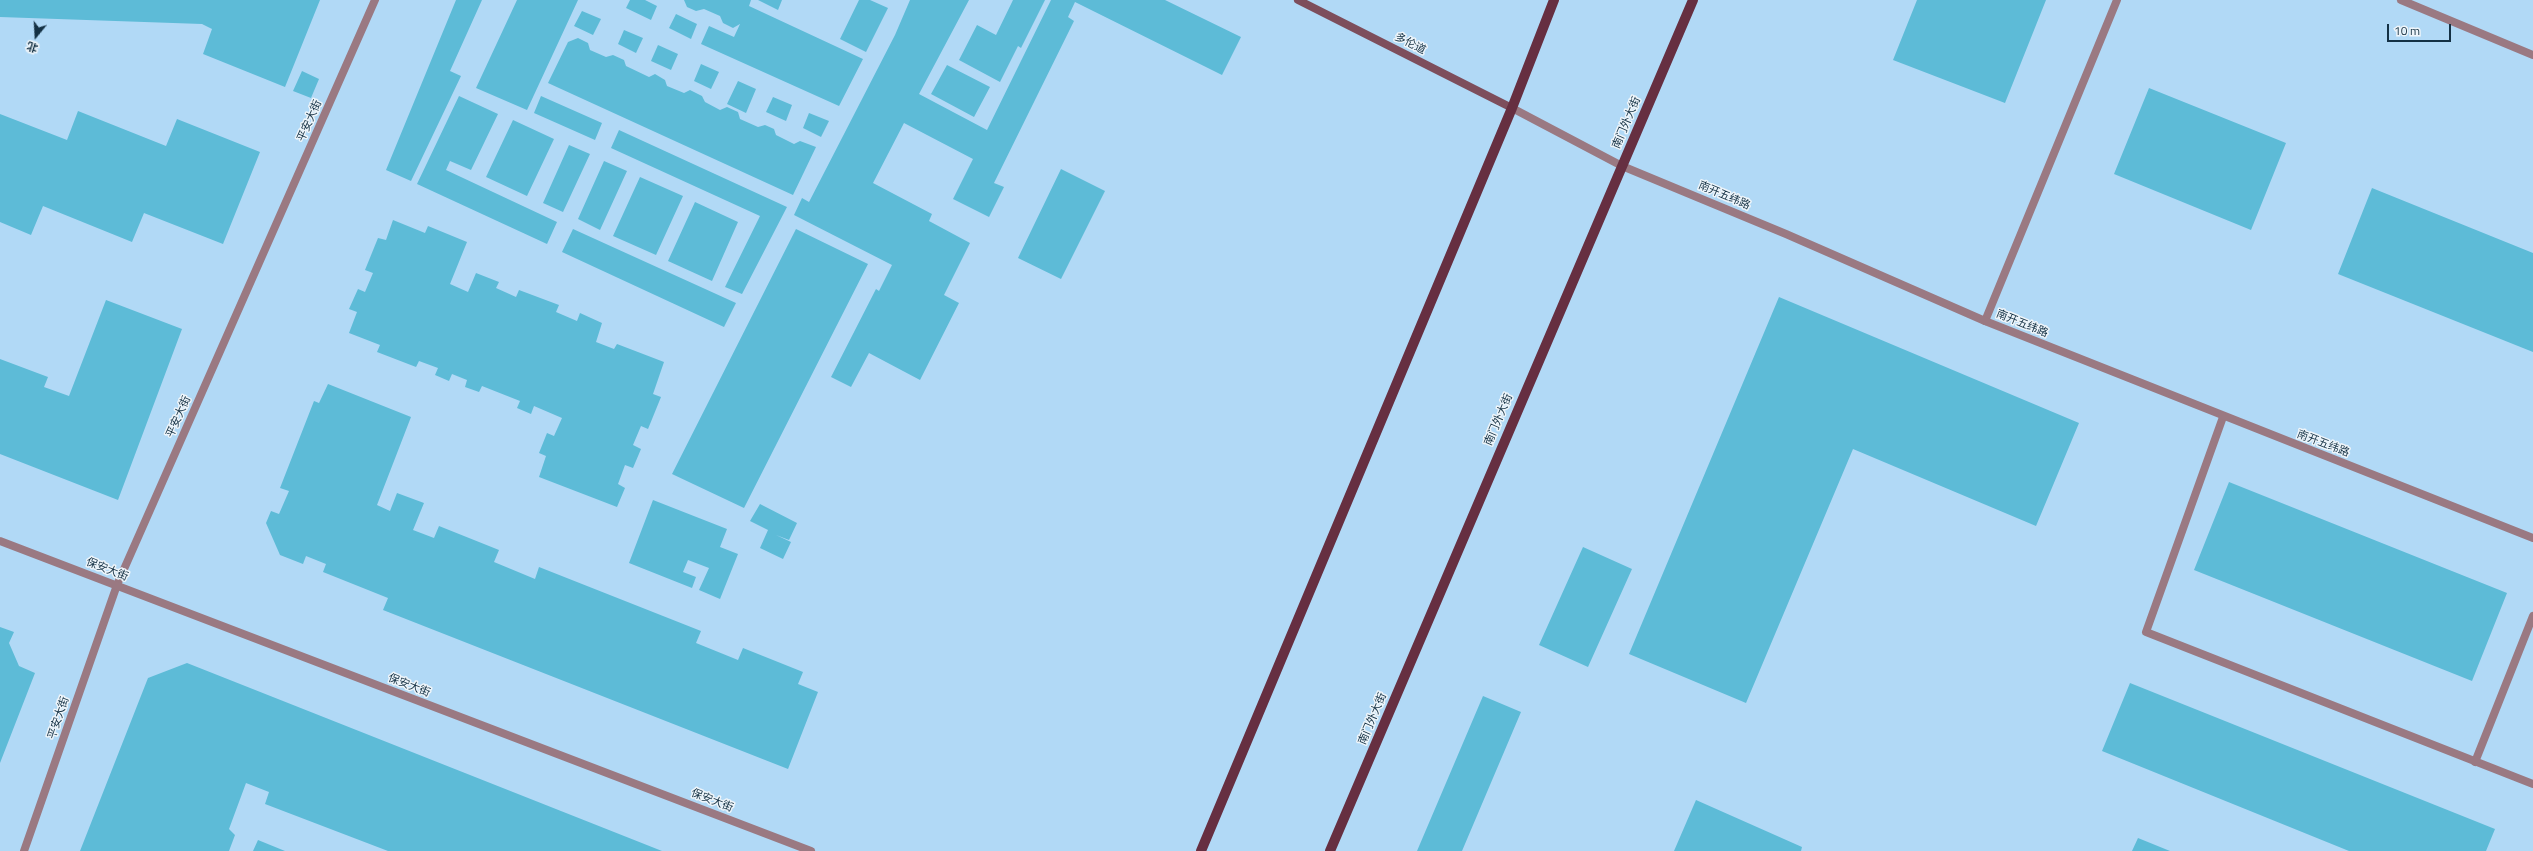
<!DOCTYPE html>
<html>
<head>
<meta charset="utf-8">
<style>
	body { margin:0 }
	#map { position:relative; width:2533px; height:851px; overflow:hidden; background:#b1d9f6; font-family:"Titillium Web","Noto Sans SC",sans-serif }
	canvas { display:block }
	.north { position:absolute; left:16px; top:16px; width:40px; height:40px; -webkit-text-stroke:3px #eef5fa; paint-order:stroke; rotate:198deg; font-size:11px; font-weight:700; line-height:16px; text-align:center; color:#143144 }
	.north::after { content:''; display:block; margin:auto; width:14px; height:18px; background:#143144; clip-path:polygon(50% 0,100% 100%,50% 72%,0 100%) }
	.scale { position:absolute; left:2387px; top:24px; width:64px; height:18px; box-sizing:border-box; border:2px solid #143144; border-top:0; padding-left:5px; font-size:12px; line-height:14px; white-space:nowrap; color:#143144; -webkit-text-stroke:3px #eef5fa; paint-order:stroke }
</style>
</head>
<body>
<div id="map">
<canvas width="2533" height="851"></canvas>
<div class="north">北</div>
<div class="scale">10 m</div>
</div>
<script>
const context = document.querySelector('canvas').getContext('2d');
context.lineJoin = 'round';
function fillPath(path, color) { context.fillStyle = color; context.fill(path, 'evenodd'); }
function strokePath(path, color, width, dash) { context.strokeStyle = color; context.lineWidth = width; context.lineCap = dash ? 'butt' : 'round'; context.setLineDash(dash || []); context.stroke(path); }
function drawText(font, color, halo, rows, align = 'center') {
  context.font = font + ' "Titillium Web","Noto Sans SC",sans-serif'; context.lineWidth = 3; context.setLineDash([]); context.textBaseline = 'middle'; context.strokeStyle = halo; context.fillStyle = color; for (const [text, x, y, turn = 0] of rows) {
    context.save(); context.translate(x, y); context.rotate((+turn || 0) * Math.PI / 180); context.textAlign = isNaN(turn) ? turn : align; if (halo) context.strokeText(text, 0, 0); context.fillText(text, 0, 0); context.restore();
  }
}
const building = new Path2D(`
	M0 0H320L285 87 203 54 212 29 202 24 0 17Z
	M456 0H482L450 71 461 76 411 181 386 170Z
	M517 0H578L527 110 476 88Z
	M630 0H645L657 6 651 20 626 8Z
	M684 0H751L749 6 863 59 839 106 701 44 709 26 734 37 740 24 733 28 723 23 720 16 704 9 696 11 687 7Z
	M758 0H782L778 10Z
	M859 0H870L888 8 866 52 840 39Z
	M910 0H969L919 94 987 130 1051 0H1165L1241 37 1222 75 1075 2 1068 17 1074 21 994 183 1004 187 989 217 953 199 973 159 904 123 873 183 932 214 929 221 970 243 944 295 959 303 920 380 869 353 851 387 831 377 876 289 879 291 892 265 794 215 802 198 809 202 895 35Z
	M1013 0H1045L1021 48 1018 46 1000 82 959 60 977 25 996 35Z
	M1917 0H2046L2005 103 1893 60Z
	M582 11 601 19 593 35 574 26Z
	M676 14 697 24 691 39 669 28Z
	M624 30 643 38 636 53 618 44Z
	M578 38 588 43 590 50 606 57 613 55 624 60 626 66 649 77 655 74 665 80 667 86 684 93 690 90 702 96 705 102 720 110 727 107 738 112 740 119 758 127 765 125 774 129 776 135 794 144 800 141 816 147 793 195 548 83 568 42Z
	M658 45 678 54 671 70 651 61Z
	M701 64 719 72 711 89 694 81Z
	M947 65 990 87 974 117 931 94Z
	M302 71 319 79 311 98 293 91Z
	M738 81 756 89 746 113 727 104Z
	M2149 88 2286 143 2251 230 2114 174Z
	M459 96 498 114 471 170 450 161 446 170 557 222 547 244 417 184Z
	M541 96 602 123 595 140 534 113Z
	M773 97 792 105 786 121 766 112Z
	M78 111 166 146 177 119 260 152 223 244 144 213 132 242 43 206 31 235 0 222V114L67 140Z
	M809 113 829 121 821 137 803 128Z
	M513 120 554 139 527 196 486 177Z
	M619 130 787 207 742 294 725 287 760 216 611 148Z
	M569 145 590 154 563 212 543 203Z
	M604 161 627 171 600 230 578 219Z
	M1061 169 1105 191 1061 279 1018 258Z
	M640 177 683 196 656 255 613 236Z
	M2372 188 2533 253V352L2338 274Z
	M695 202 738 222 712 281 668 261Z
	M393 220 425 233 428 226 467 242 450 284 468 292 476 273 499 282 496 288 516 297 519 290 559 305 556 312 577 321 580 313 602 323 596 342 614 349 617 344 664 362 653 394 661 397 648 429 641 426 633 445 641 449 633 468 625 465 618 484 625 488 617 507 539 477 546 456 539 453 547 433 554 436 562 418 534 406 531 414 517 408 520 401 482 386 479 392 465 387 467 380 452 374 449 381 435 375 438 368 419 361 416 367 377 352 380 345 349 333 357 312 349 309 358 289 365 292 373 273 365 270 378 238 386 240Z
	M573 229 736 303 724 327 562 252Z
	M796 229 868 264 744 508 672 474Z
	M1779 297 2079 423 2036 526 1853 449 1746 703 1629 654Z
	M106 300 182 329 118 500 0 454V359L48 377 44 387 69 396Z
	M328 384 411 417 377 505 390 511 397 493 424 503 413 530 434 538 439 526 499 550 494 562 535 579 539 567 701 631 696 643 738 660 743 648 803 672 798 684 818 692 788 769 383 610 388 598 323 572 326 564 306 556 303 564 280 555 266 523 271 511 279 514 289 491 280 488 314 401 319 403Z
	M2229 482 2507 593 2472 681 2194 570Z
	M653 500 727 529 720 547 738 554 720 599 699 590 709 568 688 560 683 572 696 577 692 588 629 563Z
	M760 504 797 523 789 540 776 535 791 542 783 559 760 548 768 530 750 521Z
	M1583 547 1632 569 1588 667 1539 645Z
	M0 627 14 632 9 643 19 666 35 673 0 763Z
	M187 663 662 851H388L265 804 269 792 246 783 229 829 235 835 229 851H80L148 678Z
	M2130 683 2495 829 2486 851H2349L2102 751Z
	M1483 696 1521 712 1462 851H1417Z
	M1696 800 1802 847 1801 851H1674Z
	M2138 838 2170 851H2132Z
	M258 840 285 851H253Z`);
const minor = new Path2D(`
	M2401 0 2533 55
	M1985 321 2117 0
	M2223 417 2146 632 2533 784
	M2475 762 2533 616
	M24 851 117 585 375 0`);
const tertiary = new Path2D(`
	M1512 108 1622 166 1786 234 1985 321 2533 538
	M0 541 811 851`);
const secondary = new Path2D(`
	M1298 0 1512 108`);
const primary = new Path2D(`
	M1201 851 1512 108 1554 0
	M1330 851 1693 0`);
const streetNames = [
	["多伦道",1410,44,27],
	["平安大街",310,121,-66],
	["南门外大街",1627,123,-67],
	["南开五纬路",1724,196,23],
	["南开五纬路",2022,324,22],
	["平安大街",179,417,-66],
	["南门外大街",1499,420,-67],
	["南开五纬路",2323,444,21],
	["保安大街",107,570,21],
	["保安大街",409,686,21],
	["平安大街",59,718,-71],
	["南门外大街",1373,719,-67],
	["保安大街",712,801,21]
];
fillPath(building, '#5dbbd7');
strokePath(minor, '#9a7982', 8);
strokePath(tertiary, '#9a7982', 8);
strokePath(secondary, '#7d4e5c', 8);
strokePath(primary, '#662f41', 10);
drawText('11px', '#143144', '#eef5fa', streetNames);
</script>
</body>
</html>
